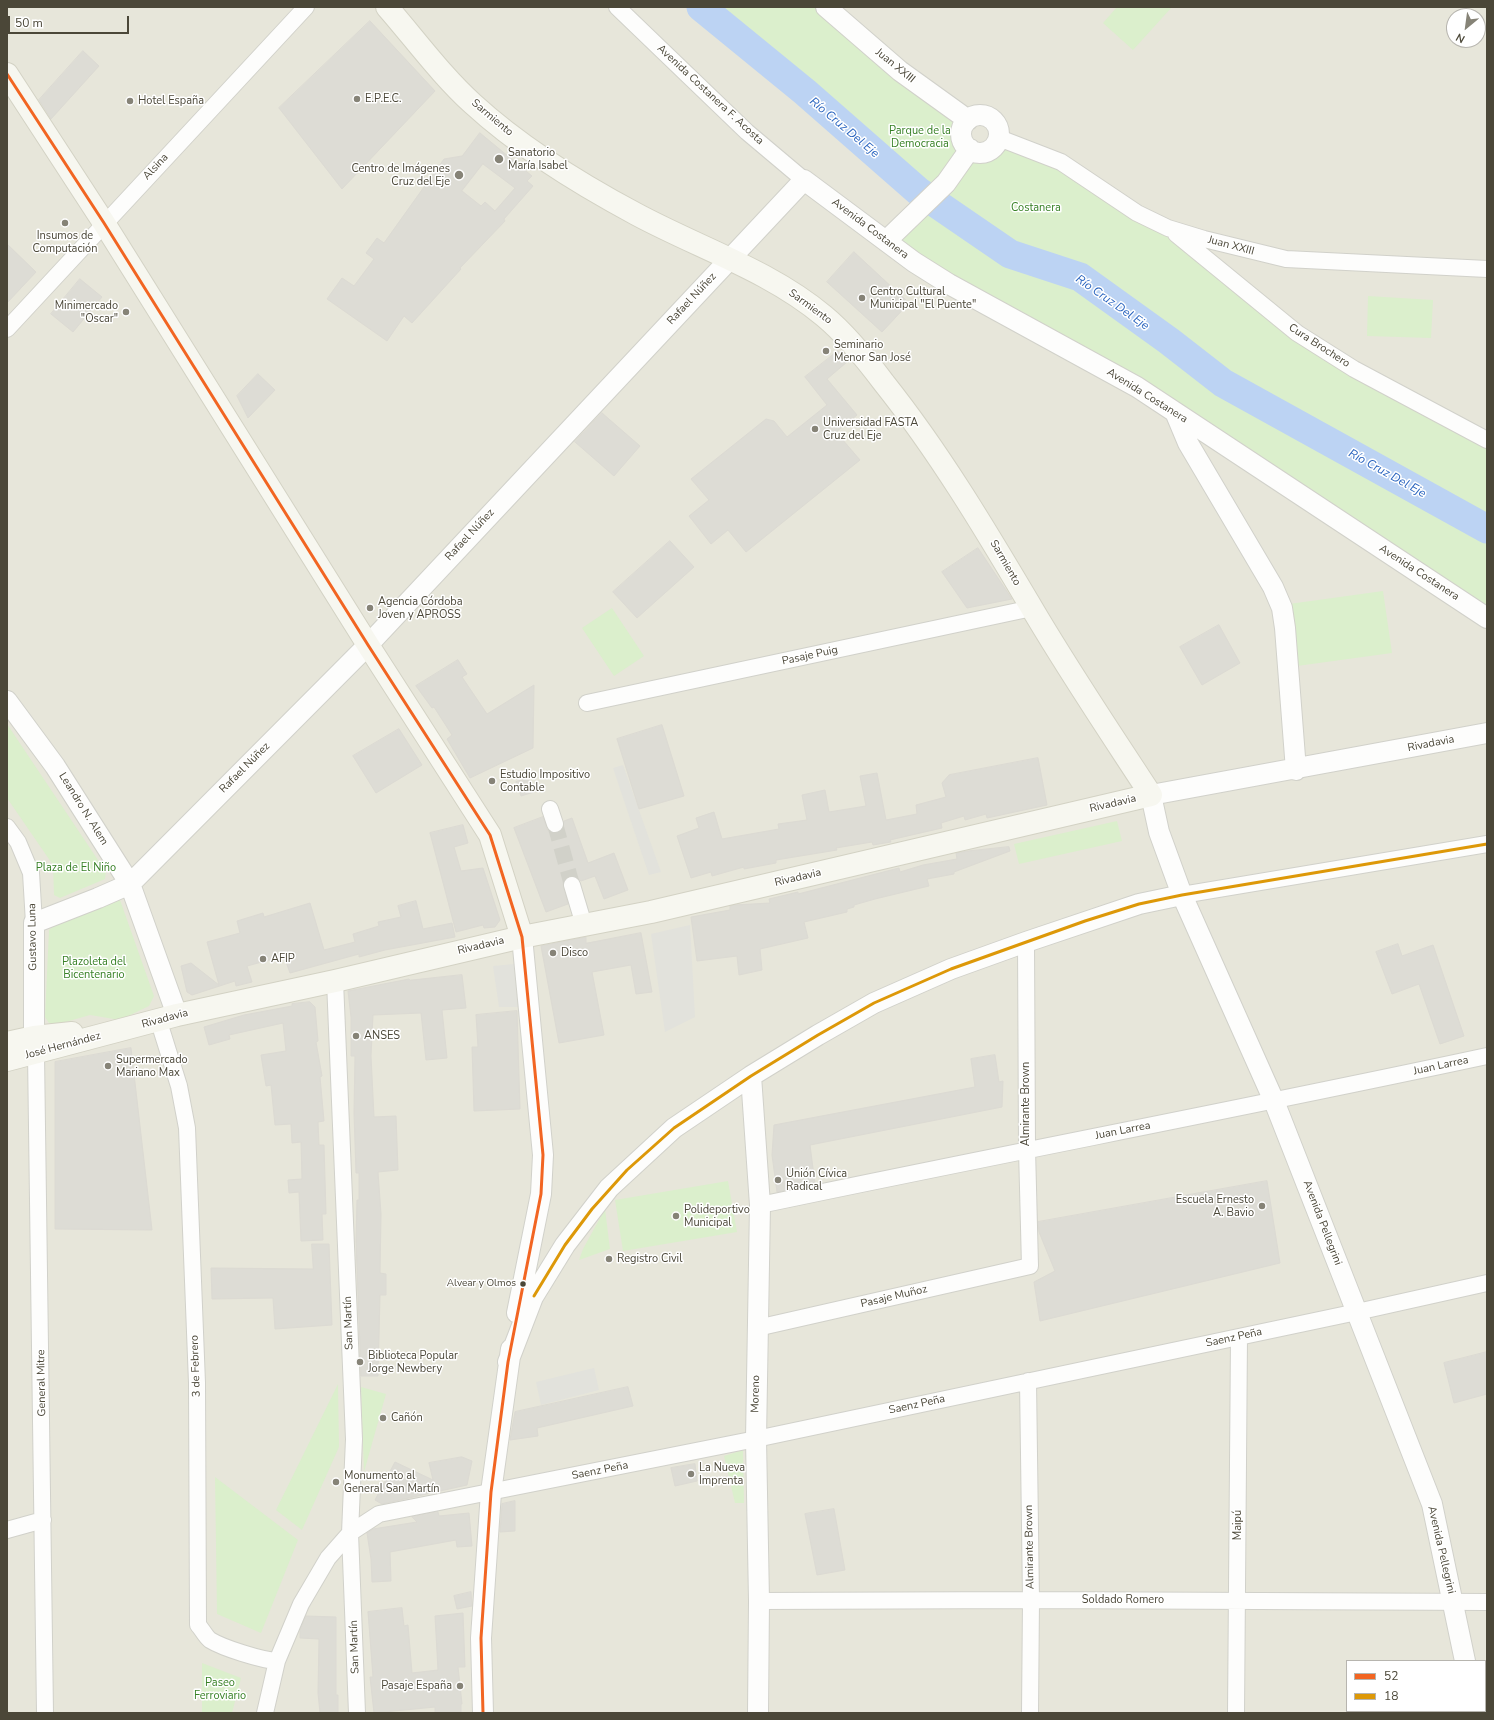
<!DOCTYPE html>
<html>
<head>
<meta charset="utf-8">
<style>
	body { margin:0 }
	#map { position:relative; width:1494px; height:1720px; overflow:hidden; background:#f3f3ed; font-family:"Nunito Sans",sans-serif }
	canvas { display:block }
	.frame { position:absolute; inset:0; border:8px solid #4b4738; pointer-events:none }
	.legend { position:absolute; left:1346px; top:1660px; width:140px; height:52px; box-sizing:border-box; background:#fff; border:1px solid #b7b5af; margin:0; padding:5px 7px; list-style:none; font-size:12px; color:#4b4738 }
	.legend li { display:flex; align-items:center; gap:8px; height:20px }
	.legend b { width:20px; border:1px solid #b7b5af }
	.north { position:absolute; left:1446px; top:8px; width:40px; height:40px; box-sizing:border-box; background:#fff; border:1px solid #b7b5af; border-radius:50%; rotate:209deg; font-size:11px; font-weight:700; line-height:16px; text-align:center; color:#4b4738 }
	.north::after { content:''; display:block; margin:auto; width:14px; height:18px; background:#868377; clip-path:polygon(50% 0,100% 100%,50% 72%,0 100%) }
	.scale { position:absolute; left:8px; top:16px; width:121px; height:18px; box-sizing:border-box; border:2px solid #4b4738; border-top:0; padding-left:5px; font-size:12px; line-height:14px; white-space:nowrap; color:#4b4738; -webkit-text-stroke:3px #fff; paint-order:stroke }
</style>
</head>
<body>
<div id="map">
<canvas width="1494" height="1720"></canvas>
<div class="frame"></div>
<ul class="legend">
<li><b style="height:5px;background:#f26522"></b>52</li>
<li><b style="height:5px;background:#dd9808"></b>18</li>
</ul>
<div class="north">N</div>
<div class="scale">50 m</div>
</div>
<script>
const context = document.querySelector('canvas').getContext('2d');
context.lineJoin = 'round';
function fillPath(path, color) { context.fillStyle = color; context.fill(path, 'evenodd'); }
function strokePath(path, color, width, dash) { context.strokeStyle = color; context.lineWidth = width; context.lineCap = dash ? 'butt' : 'round'; context.setLineDash(dash || []); context.stroke(path); }
function drawText(font, color, halo, rows, align = 'center') {
  context.font = font + ' "Nunito Sans",sans-serif'; context.lineWidth = 3; context.setLineDash([]); context.textBaseline = 'middle'; context.strokeStyle = halo; context.fillStyle = color; for (const [text, x, y, turn = 0] of rows) {
    context.save(); context.translate(x, y); context.rotate((+turn || 0) * Math.PI / 180); context.textAlign = isNaN(turn) ? turn : align; if (halo) context.strokeText(text, 0, 0); context.fillText(text, 0, 0); context.restore();
  }
}
const residential = new Path2D(`
	M7 7H1487V1713H7ZM1454 16H1478V40H1454ZM1347 1661H1485V1711H1347Z`);
const green = new Path2D(`
	M701 7H826L963 126C956 151 989 164 999 138L1168 228 1297 333 1487 441V529L1323 438 1487 535V618L886 241 930 199Z
	M1117 7H1172L1133 50 1103 23Z
	M1368 296 1433 300 1431 338 1367 336Z
	M1383 591 1392 653 1297 666 1289 604Z
	M612 608 644 656 614 676 582 628Z
	M7 724 106 872 105 879 60 898 54 895 53 865 7 798Z
	M1117 821 1122 841 1019 864 1014 844Z
	M120 900 154 996 149 1006 120 1020 90 1015 55 1025 49 1023 45 1017 49 930 54 926Z
	M728 1181 737 1232 623 1251 615 1200Z
	M605 1209 610 1249 579 1260 583 1249Z
	M338 1384 339 1447 302 1530 276 1510Z
	M361 1387 386 1394 364 1472Z
	M743 1450 744 1503H735L724 1456Z
	M215 1477 298 1540 261 1633 217 1614Z
	M202 1663 241 1678 232 1713H202Z`);
const parking = new Path2D(`
	M623 765 661 872 649 875 613 768Z
	M690 925 695 1017 665 1032 651 934Z
	M514 964 518 1007H499L493 966Z
	M594 1368 599 1390 541 1405 536 1382Z`);
const river = new Path2D(`
	M701 7 805 92 918 191 1010 254 1080 277 1169 341 1223 383 1487 529`);
const building = new Path2D(`
	M370 21 435 91 342 189 279 108Z
	M83 51 99 66 51 119 39 100Z
	M480 133 532 176 527 181 533 186 504 219 505 221 460 268 461 269 412 323 404 316 387 341 327 299 342 278 354 286 374 259 366 253 377 238 384 243 444 159 462 156ZM483 164 515 188 495 211 485 202 481 206 462 191Z
	M7 244 36 272 7 303Z
	M854 252 909 303 882 332 827 282Z
	M80 279 102 297 73 332 51 314Z
	M838 351 847 362 827 379 857 415 836 432 860 460 746 552 728 530 711 544 689 516 709 500 691 479 766 419 774 421 787 437 827 405 805 377Z
	M258 374 275 390 248 418 237 396Z
	M602 413 640 446 614 476 575 442Z
	M670 541 694 567 637 618 613 592Z
	M978 548 1012 599 967 608 942 572Z
	M1219 625 1240 663 1202 685 1180 647Z
	M458 660 467 674 462 677 487 714 534 685 533 748 470 778 447 739 452 735 434 707 432 708 416 686Z
	M662 725 684 796 639 809 617 739Z
	M399 729 422 765 376 793 353 756Z
	M1038 758 1047 805 987 818 986 814 965 820 964 816 941 823 942 828 890 840 891 842 873 845 872 842 836 848 837 850 776 860V863L744 869V867L712 876 711 872 691 878 677 836 699 828 696 818 714 812 722 839 779 829 778 824 807 820 802 795 825 790 829 812 866 806 860 776 877 773 886 820 917 814 916 805 946 797 942 783 949 775Z
	M529 778 534 792 521 796 516 782Z
	M543 817 548 831 553 833 562 831 564 821 572 818 588 863 614 853 628 890 604 899 595 876 581 881 575 876H570L565 879 563 883 568 904 546 912 514 828Z
	M463 825 468 843 454 847 461 871 483 868 500 920 495 927 484 928 483 925 456 932 430 833Z
	M1009 847 1010 851 954 872V874L927 879 929 886 875 899 854 905V907L847 909V912L804 922 808 938 760 949 762 970 739 975 737 956 697 961 691 917 730 910V906L734 905 770 903 769 899 798 892V894L899 868 900 872 923 865 957 859 956 853 968 851Z
	M416 901 423 929 452 923 455 937 385 950 359 957V954L290 973 284 956 247 966 252 982 236 986 235 981 192 995 187 992 181 966 191 963 219 985 207 942 240 933 237 921 263 913 264 917 310 903 324 950 355 942 353 934 379 926 378 922 401 917 398 906Z
	M641 933 652 992 636 994 631 965 592 972 604 1035 559 1043 541 946 586 937V943Z
	M1398 944 1402 956 1433 945 1464 1036 1440 1044 1419 984 1392 994 1376 952Z
	M462 975 466 1008 442 1010 447 1058 426 1060 421 1013 373 1015 371 1056 374 1117 396 1116 398 1170 378 1172 381 1214 380 1273 386 1274V1295H380L378 1376H361L356 1241 357 1200H359V1173H356L354 1113 355 1056H351V1017L348 991 409 979 410 980Z
	M310 1002 315 1007 318 1041 316 1042 322 1076 320 1077 324 1121 318 1122 319 1145H324L326 1214H322L323 1240 301 1241 299 1192 289 1193 288 1180 302 1179 301 1142 292 1143 291 1124 275 1125 271 1085 266 1086 261 1055 286 1051 283 1023 229 1035 230 1039 209 1045 204 1027 244 1015 292 1006V1004Z
	M517 1011 520 1109 474 1111 472 1047H478L476 1015Z
	M131 1048 152 1230 55 1229V1062Z
	M995 1055 999 1082 1003 1081 1002 1107 810 1145 815 1184 777 1192 772 1155 774 1125 975 1087 971 1059Z
	M1267 1181 1280 1263 1040 1321 1034 1282 1055 1271 1039 1232 1038 1222Z
	M312 1244H329L332 1325 275 1329 273 1298 212 1299 211 1268 313 1269Z
	M1487 1352V1394L1454 1403 1444 1363Z
	M628 1387 633 1406 537 1428 538 1436 510 1440 515 1412Z
	M462 1457 472 1461 467 1485 382 1504 375 1500 395 1462 433 1480 429 1463Z
	M695 1464 697 1481 675 1486 671 1468Z
	M515 1501V1531L500 1532 502 1504Z
	M834 1509 845 1570 817 1575 805 1514Z
	M438 1512 439 1516 469 1513 472 1546 457 1547 456 1540 390 1552 391 1581 372 1582 371 1559 367 1533 373 1529 417 1522 412 1517Z
	M471 1592 472 1606 457 1609 454 1596Z
	M402 1608 404 1626 408 1625 412 1673 438 1670 435 1616 463 1613 465 1667H458L462 1704H461V1713H435V1707L374 1713 370 1677H373L368 1612Z
	M306 1616 336 1617V1695H338V1713H320L318 1693 319 1639 300 1638V1631Z`);
const minorTunnel = new Path2D(`
	M555 824 572 885`);
const minor = new Path2D(`
	M617 7 747 132 804 180
	M999 138 1061 162 1137 213 1168 228 1204 239 1286 259 1487 269
	M1176 234 1297 333 1354 369 1487 440
	M7 329 306 7
	M587 703 1032 608
	M550 809 555 824
	M7 827 18 842 31 873 34 923
	M572 885 584 925
	M1182 895 1487 844
	M335 981 354 1439 350 1533 357 1713
	M159 1022 179 1086 187 1128 197 1383 198 1625C202 1629 205 1636 210 1640 223 1648 261 1660 277 1661
	M36 1054 45 1713
	M760 1205C1002 1154 1245 1108 1487 1056
	M757 1328 1030 1266 1027 1149 1026 942
	M1028 1381 1031 1600 1030 1713
	M7 1530 43 1520
	M759 1601 1031 1600 1487 1602
	M265 1713 277 1661 301 1604 328 1558 350 1533 379 1514 756 1439 1357 1312 1487 1283
	M1236 1713 1239 1337`);
const tertiary = new Path2D(`
	M826 7 900 71 968 120
	M961 134a19 19 0 1 1 38 0a19 19 0 1 1-38 0Z
	M886 241 946 183 970 149
	M1175 412 1188 443 1273 587 1282 608 1285 628 1296 770
	M7 701 55 766 130 884 177 1015
	M36 1052 34 1037V923L98 898 130 884 368 645 804 180 914 262 949 284 1137 387 1487 618
	M751 1076 760 1205 756 1439 759 1601 758 1713
	M517 1313 541 1194 543 1155 522 937
	M508 1362 533 1297 565 1245 609 1188 674 1128 751 1076 818 1035 874 1003 951 969 1026 942 1139 904 1182 895
	M1465 1661 1432 1504 1274 1101 1182 895 1159 832 1151 795 1487 733
	M1474 1711 1475 1713
	M483 1713 481 1638 491 1492 511 1349`);
const secondary = new Path2D(`
	M7 74 104 223 368 645 490 835 522 937
	M7 1043 34 1037 72 1033
	M7 1060 177 1015 335 981 522 937 651 912 1151 795C1110 732 1068 670 1030 605 985 529 939 452 884 383 866 359 847 335 824 316 769 270 699 248 636 214 578 183 521 148 473 104 441 75 415 39 387 7`);
const bus1 = new Path2D(`
	M7 74 104 223 368 645 490 835 522 937 543 1155 541 1194 508 1362 491 1492 481 1638 483 1713`);
const bus2 = new Path2D(`
	M534 1296 565 1245 592 1209 627 1170 674 1128 751 1076 818 1035 874 1003 951 969 1085 921 1139 904 1182 895 1487 844`);
const markers = [
	[357,99,4,"#868377"],
	[130,101,4,"#868377"],
	[499,159,5,"#868377"],
	[459,175,5,"#868377"],
	[65,223,4,"#868377"],
	[862,298,4,"#868377"],
	[126,312,4,"#868377"],
	[826,351,4,"#868377"],
	[815,429,4,"#868377"],
	[370,608,4,"#868377"],
	[492,781,4,"#868377"],
	[553,953,4,"#868377"],
	[263,959,4,"#868377"],
	[356,1036,4,"#868377"],
	[108,1066,4,"#868377"],
	[778,1180,4,"#868377"],
	[1262,1206,4,"#868377"],
	[676,1216,4,"#868377"],
	[609,1259,4,"#868377"],
	[523,1284,3.5,"#4b4738"],
	[360,1362,4,"#868377"],
	[383,1418,4,"#868377"],
	[691,1474,4,"#868377"],
	[336,1482,4,"#868377"],
	[460,1686,4,"#868377"]
];
const busNames = [
	["Alvear y Olmos",516,1284]
];
const streetNames = [
	["Juan XXIII",895,66,39],
	["Avenida Costanera F. Acosta",710,95,43],
	["Sarmiento",492,118,40],
	["Alsina",156,167,-47],
	["Avenida Costanera",870,229,37],
	["Juan XXIII",1231,246,15],
	["Rafael Núñez",692,299,-47],
	["Sarmiento",810,307,36],
	["Cura Brochero",1319,346,33],
	["Avenida Costanera",1147,396,32],
	["Rafael Núñez",470,535,-47],
	["Sarmiento",1005,563,60],
	["Avenida Costanera",1419,573,33],
	["Pasaje Puig",810,656,-12],
	["Rivadavia",1431,744,-11],
	["Rafael Núñez",245,768,-45],
	["Rivadavia",1113,804,-13],
	["Leandro N. Alem",83,809,58],
	["Rivadavia",798,878,-13],
	["Gustavo Luna",33,937,-91],
	["Rivadavia",481,946,-13],
	["Rivadavia",165,1019,-15],
	["José Hernández",63,1046,-15],
	["Juan Larrea",1441,1066,-12],
	["Almirante Brown",1026,1104,-90],
	["Juan Larrea",1123,1131,-11],
	["Avenida Pellegrini",1322,1223,69],
	["Pasaje Muñoz",894,1297,-13],
	["San Martín",349,1323,-92],
	["Saenz Peña",1234,1338,-12],
	["3 de Febrero",196,1366,-92],
	["General Mitre",42,1383,-91],
	["Moreno",756,1394,-89],
	["Saenz Peña",917,1405,-12],
	["Saenz Peña",600,1471,-11],
	["Maipú",1238,1525,-90],
	["Almirante Brown",1030,1547,-91],
	["Avenida Pellegrini",1441,1550,77],
	["Soldado Romero",1123,1600],
	["San Martín",355,1647,-92]
];
const poiNames = [
	["E.P.E.C.",365,99],
	["Hotel España",138,101],
	["Sanatorio",508,153],
	["María Isabel",508,166],
	["Centro de Imágenes",450,169,"right"],
	["Cruz del Eje",450,182,"right"],
	["Insumos de",65,236,"center"],
	["Computación",65,249,"center"],
	["Centro Cultural",870,292],
	["Municipal \"El Puente\"",870,305],
	["Minimercado",118,306,"right"],
	["\"Oscar\"",118,319,"right"],
	["Seminario",834,345],
	["Menor San José",834,358],
	["Universidad FASTA",823,423],
	["Cruz del Eje",823,436],
	["Agencia Córdoba",378,602],
	["Joven y APROSS",378,615],
	["Estudio Impositivo",500,775],
	["Contable",500,788],
	["Disco",561,953],
	["AFIP",271,959],
	["ANSES",364,1036],
	["Supermercado",116,1060],
	["Mariano Max",116,1073],
	["Unión Cívica",786,1174],
	["Radical",786,1187],
	["Escuela Ernesto",1254,1200,"right"],
	["A. Bavio",1254,1213,"right"],
	["Polideportivo",684,1210],
	["Municipal",684,1223],
	["Registro Civil",617,1259],
	["Biblioteca Popular",368,1356],
	["Jorge Newbery",368,1369],
	["Cañón",391,1418],
	["La Nueva",699,1468],
	["Imprenta",699,1481],
	["Monumento al",344,1476],
	["General San Martín",344,1489],
	["Pasaje España",452,1686,"right"]
];
const parkNames = [
	["Parque de la",920,131],
	["Democracia",920,144],
	["Costanera",1036,208],
	["Plaza de El Niño",76,868],
	["Plazoleta del",94,962],
	["Bicentenario",94,975],
	["Paseo",220,1683],
	["Ferroviario",220,1696]
];
const waterNames = [
	["Río Cruz Del Eje",844,128,40],
	["Río Cruz Del Eje",1112,303,35],
	["Río Cruz Del Eje",1387,474,29]
];
fillPath(residential, '#e7e6da');
fillPath(green, '#dbefcc');
fillPath(parking, '#e2e2dc');
strokePath(river, '#bcd3f3', 29);
fillPath(building, '#dddcd5');
strokePath(building, '#dcdad3', 1);
strokePath(minorTunnel, '#d1d1c9', 16, [16, 8]);
strokePath(minor, '#d1d1ca', 18);
strokePath(tertiary, '#d1d1ca', 22);
strokePath(secondary, '#d3d2c4', 24);
strokePath(minor, '#fdfdfc', 16);
strokePath(tertiary, '#fdfdfc', 20);
strokePath(secondary, '#f7f7f0', 22);
strokePath(bus1, '#f26522', 3);
strokePath(bus2, '#dd9808', 3);
for (const [x, y, r, color] of markers) { const dot = new Path2D(); dot.arc(x, y, r, 0, 2 * Math.PI); context.fillStyle = color; context.fill(dot); strokePath(dot, '#fff', 1.5); }
drawText('10px', '#4b4738', '#fff', busNames, 'right');
drawText('11px', '#4b4738', '#fff', streetNames);
drawText('11px', '#4b4738', '#fff', poiNames, 'left');
drawText('11px', '#388126', '#fff', parkNames);
drawText('italic 12px', '#2964bf', '#fff', waterNames);
</script>
</body>
</html>
